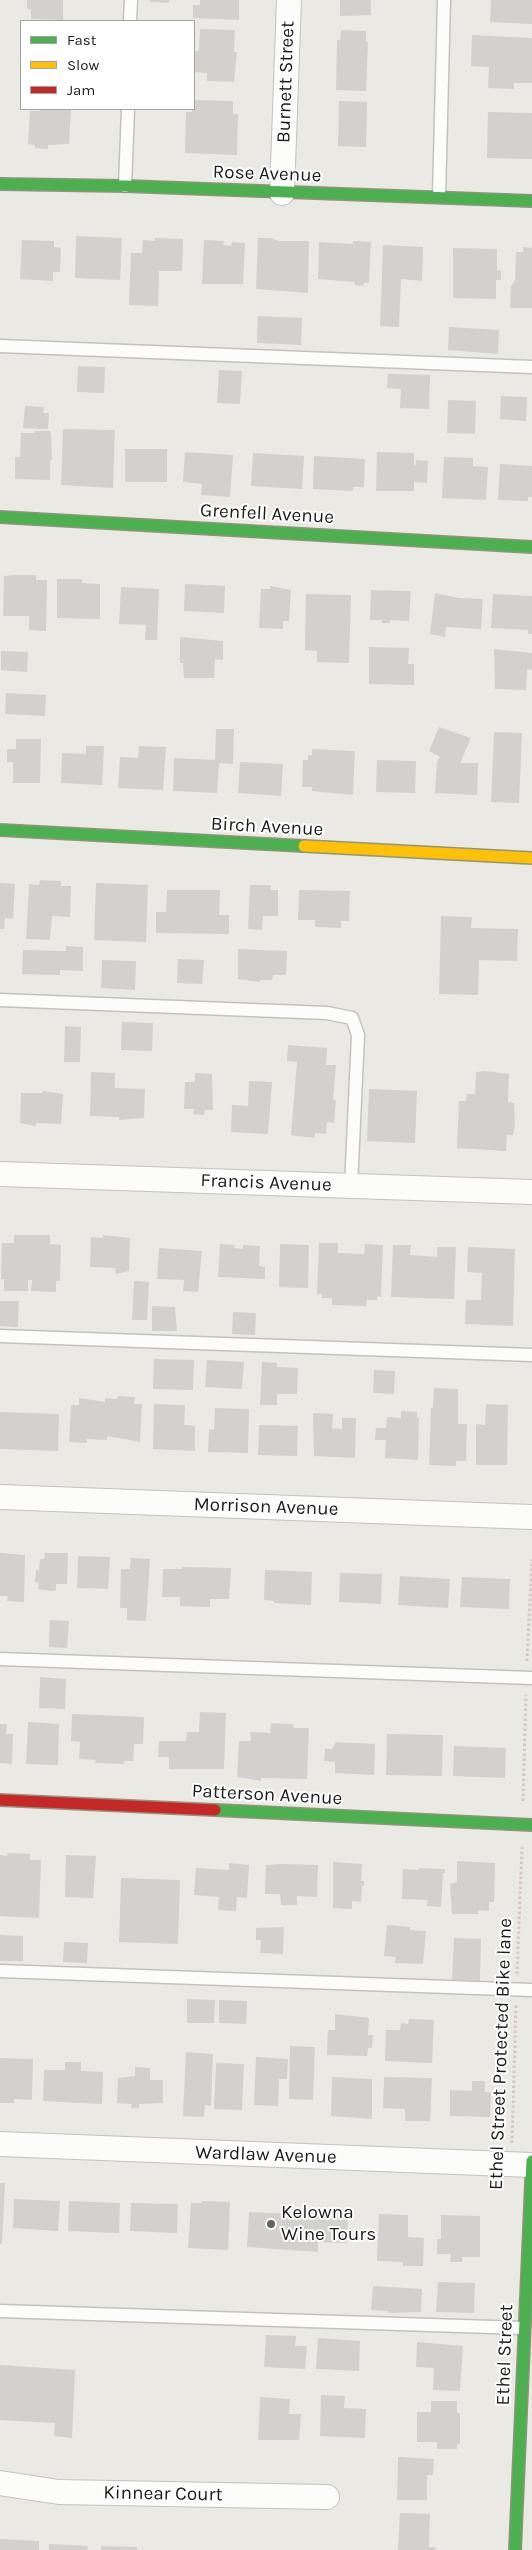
<!DOCTYPE html>
<html>
<head>
<meta charset="utf-8">
<style>
	body { margin:0 }
	#map { position:relative; width:532px; height:2550px; overflow:hidden; background:#eae9e4; font-family:Karla,sans-serif }
	canvas { display:block }
	.legend { position:absolute; left:20px; top:20px; width:175px; height:90px; box-sizing:border-box; background:#fff; border:1px solid #a4a4a4; margin:0; padding:6px 9px; list-style:none; font-size:15px; color:#1c1c1c }
	.legend li { display:flex; align-items:center; gap:10px; height:25px }
	.legend b { width:25px; border:1px solid #a4a4a4 }
</style>
</head>
<body>
<div id="map">
<canvas width="532" height="2550"></canvas>
<ul class="legend">
<li><b style="height:6px;background:#4caf50"></b>Fast</li>
<li><b style="height:6px;background:#ffc107"></b>Slow</li>
<li><b style="height:6px;background:#c62828"></b>Jam</li>
</ul>
</div>
<script>
const context = document.querySelector('canvas').getContext('2d');
context.lineJoin = 'round';
function fillPath(path, color) { context.fillStyle = color; context.fill(path, 'evenodd'); }
function strokePath(path, color, width, dash) { context.strokeStyle = color; context.lineWidth = width; context.lineCap = dash ? 'butt' : 'round'; context.setLineDash(dash || []); context.stroke(path); }
function drawText(font, color, halo, rows, align = 'center') {
  context.font = font + ' Karla,sans-serif'; context.lineWidth = 4; context.setLineDash([]); context.textBaseline = 'middle'; context.strokeStyle = halo; context.fillStyle = color; for (const [text, x, y, turn = 0] of rows) {
    context.save(); context.translate(x, y); context.rotate((+turn || 0) * Math.PI / 180); context.textAlign = isNaN(turn) ? turn : align; if (halo) context.strokeText(text, 0, 0); context.fillText(text, 0, 0); context.restore();
  }
}
const building = new Path2D(`
	M27 0H63V20L31 19V10L27 8Z
	M150 0H169V3L150 2Z
	M200 0H239V20L193 18V5H200Z
	M340 0H371V15L340 16Z
	M491 0H532V24L490 22Z
	M200 29 235 30 234 52H237L234 82 207 81V73L194 72V51H199Z
	M341 30 366 31V42H368L366 91 336 90 337 40H340Z
	M472 35 532 38V83H514V89L488 88 489 67 471 66Z
	M194 100 233 101V114H238L237 155 185 153 186 112H192Z
	M339 101 367 102 366 147 338 146Z
	M40 109H71L69 144 48 145V149L35 148V145L28 144 30 111H40Z
	M488 112 532 113V159L487 158Z
	M76 236 122 238 120 280 75 278Z
	M155 238 183 239 182 271H159L158 306 129 305 131 253H142L143 240 155 241Z
	M258 238H271L279 241H309L308 293 256 289Z
	M22 240 54 241V247L61 248 60 272H53V281L20 279Z
	M204 240 224 241 223 245 231 246 232 242 245 243 243 284H202Z
	M353 241 371 242 369 283H364L363 286 355 285V282L318 279 319 242 353 244Z
	M383 245 423 247 422 281 401 279 399 327 380 326Z
	M523 247 532 248V308H510L511 286 515 280 516 252H523Z
	M453 248 497 249V270L501 271V280H496V299L453 298Z
	M258 316 302 318 301 345 257 343Z
	M449 327 499 330 498 354 448 350Z
	M78 366 105 367 104 393 77 392Z
	M219 370 242 371 240 404 217 403Z
	M388 374 430 375 429 409 400 408 401 389 387 388Z
	M501 396 527 397 526 421 500 419Z
	M448 400 476 401 475 434 447 433Z
	M25 406 44 407 43 413H49L48 429 23 428Z
	M63 429 115 430 113 488 61 485Z
	M35 431H50L51 434 52 460H50V480L15 479V457H20L21 433H35Z
	M125 449H167V482H125Z
	M185 452 233 455 230 497 201 495 202 484 183 482Z
	M377 452 414 453V464L416 465V460L428 461 427 483 414 482V491H376Z
	M253 453 304 456 302 489 251 486Z
	M314 456 365 459 364 487H353V491L313 489Z
	M444 457 473 458V466L488 467 486 500 442 498Z
	M500 464 532 466V497H528V501L498 500Z
	M16 575H36V580H47L46 631 29 630V616H3L4 576Z
	M57 579H82V583L100 584V619L57 618Z
	M185 584 225 586 224 613 184 611Z
	M270 586 291 590 289 621H283V629L259 628 261 589H270Z
	M121 587 159 589 157 640H145L146 625 119 624Z
	M371 590 411 591 409 621 390 620V623H382V620H370Z
	M435 593 459 598 483 599 481 629 446 627 445 637 430 634Z
	M306 594 351 595 349 663 317 662V651L305 650Z
	M493 594 532 596V634H528V630L491 628Z
	M180 637 223 641V660L215 659 214 678H184L183 663H180Z
	M369 647 409 648 408 664H414V685L369 684Z
	M494 649 532 653V670L527 669 526 690 495 689Z
	M1 651 28 652 27 672 1 670Z
	M6 693 46 695 45 716 5 714Z
	M439 727 471 738 460 763H478L477 795 435 793 437 762 440 757 429 751Z
	M216 729H234L233 764 219 763 217 793 173 791 174 758 215 760Z
	M494 732 522 733 519 803 491 802Z
	M16 739H41L40 783H13V762H7V749H16Z
	M86 746H104L102 785 61 783 62 753 86 754Z
	M139 746 166 747 163 790 118 788 120 757 138 758Z
	M312 749 355 751 353 795 312 791V787H302L303 760H308V755H312Z
	M377 760 416 761 415 793 376 792Z
	M240 762 283 764 281 796 238 793Z
	M40 880 61 881V886H71L70 917 52 916 50 940 26 939 29 884 39 885Z
	M0 883 15 884 13 919 5 918 4 929H0Z
	M96 883 148 885 146 942 94 940Z
	M250 885H271L270 890H278V916H263L262 930 248 929Z
	M167 890H220L219 915H229V934L156 933V912H166Z
	M299 890 350 891 349 921H341V928L315 927V920H298Z
	M441 916 472 917 471 928 518 929 517 961 479 960 478 995 439 994Z
	M66 946 83 947V971L60 970V975L22 974 23 950 66 951Z
	M238 949 287 951 286 975H273L272 980H260V982L238 979Z
	M178 959 204 960 202 984 177 983Z
	M102 960 136 961 135 990 101 988Z
	M122 1022 153 1023 152 1051 121 1050Z
	M65 1026 81 1027 80 1062H64Z
	M288 1045 327 1048 326 1065H336L333 1100H336L334 1123 327 1122 326 1134 315 1133 314 1138 291 1135 297 1062 287 1061Z
	M485 1071 509 1074 508 1102 514 1103 515 1125 513 1135H507L506 1151 457 1148 459 1101H466L467 1094H475L476 1072Z
	M91 1072 115 1073V1088L145 1089 144 1118 119 1120V1117L90 1116Z
	M195 1073 212 1074 213 1110H205L204 1115 193 1114 194 1109H184L185 1082H195Z
	M249 1081 272 1082 268 1134 231 1132 232 1105 248 1106Z
	M369 1089 417 1091 415 1143 367 1141Z
	M43 1091 63 1094 61 1124 36 1123V1126L20 1123 21 1093H43Z
	M14 1235H50V1244L61 1245 60 1281H56V1292L31 1291 32 1280H28V1291H4V1279H1L2 1243H14Z
	M103 1235 130 1238 129 1271 116 1274 115 1268 90 1267 91 1237 103 1238Z
	M319 1243H338V1253L364 1254 365 1244 383 1245 381 1297 377 1296V1300H367L366 1306 332 1305V1298H322V1294H317Z
	M220 1244 235 1245 234 1248 243 1249V1245L260 1246 259 1266 265 1267V1279L218 1277Z
	M280 1244 309 1245 308 1288 279 1287Z
	M393 1245H411L410 1255 437 1257V1247H456L454 1299 391 1297Z
	M468 1247 515 1249 513 1326 465 1324 466 1300H481L482 1273 467 1272Z
	M159 1248 202 1251 198 1292 183 1291 184 1280 157 1279Z
	M134 1281 149 1282 147 1320H132Z
	M0 1301H19L18 1327 0 1326Z
	M152 1306 175 1307 177 1331H152Z
	M233 1312 256 1313 255 1335 232 1334Z
	M154 1359 194 1360 193 1390 153 1389Z
	M207 1360 244 1362 242 1389 205 1387Z
	M262 1362 277 1363V1367L298 1368 297 1394H277V1405H260Z
	M374 1370 395 1371 394 1394 373 1393Z
	M434 1388 458 1389V1424H467L466 1461H456V1466L429 1465 431 1408H433Z
	M118 1396 135 1397 134 1404H142L140 1442 107 1436V1440L87 1439V1443L69 1442 71 1405H79V1398L105 1402V1398L117 1399Z
	M154 1404 185 1405 184 1425 195 1426V1451L153 1449Z
	M486 1404 508 1405 507 1465H476V1424L485 1425Z
	M215 1408 249 1409 248 1453 208 1452 209 1429 214 1430Z
	M401 1411 417 1412V1418H419L418 1460 385 1458 386 1440H375L376 1428H386L387 1417 401 1418Z
	M0 1412 59 1414 58 1451 0 1449Z
	M313 1413 333 1414 332 1428 342 1429V1418H356L355 1458 314 1456Z
	M259 1425 298 1426 297 1456 258 1455Z
	M0 1553 25 1555 24 1602 7 1601 8 1596H0Z
	M45 1553H68L67 1584H56V1590L51 1591 38 1589 39 1582H35L36 1570H39L40 1559H44Z
	M78 1556 110 1557 108 1589 77 1588Z
	M131 1558 150 1559 146 1621 127 1620V1608H120L121 1569H130Z
	M182 1567 231 1568 229 1599H210V1607L180 1606V1597H162L163 1569H182Z
	M265 1570 312 1572 311 1605 274 1603V1601L264 1600Z
	M340 1573 382 1574 381 1604 339 1602Z
	M400 1576 450 1579 448 1608 398 1605Z
	M462 1577 510 1579 509 1609 460 1607Z
	M50 1620 69 1621 67 1648 49 1647Z
	M40 1677 66 1679 65 1709 39 1708Z
	M200 1712 226 1713 224 1769H169V1757H158L159 1741H186L187 1732H199Z
	M72 1714 144 1717 143 1744H134L133 1761H124V1764L95 1763 96 1760 79 1759 80 1742 71 1741Z
	M28 1722 59 1724 58 1765 26 1764Z
	M271 1723 293 1724 294 1728H309L307 1779 261 1778V1781L237 1777 239 1741H251L250 1732 270 1733Z
	M0 1724H7L6 1734H13L12 1764 0 1763Z
	M387 1734 443 1735 442 1776 386 1775Z
	M336 1742 375 1744 374 1775 335 1773V1762L324 1761 325 1749H332Z
	M454 1746 506 1748 505 1778 453 1776Z
	M8 1853 30 1854V1860H41L39 1918 0 1916V1855L7 1856Z
	M66 1855 96 1856 93 1898 65 1897Z
	M457 1861 495 1863 494 1902H489V1911L478 1910V1914H452L450 1884 457 1882Z
	M333 1862 362 1864 361 1881H364V1886H362L361 1902 352 1901V1909L333 1908Z
	M229 1863 249 1865 247 1898 237 1897 236 1911 218 1910 219 1897 194 1895 196 1868 229 1870Z
	M280 1864 318 1865 317 1897 297 1896V1905H281L280 1894H265L266 1865Z
	M419 1868 445 1869V1873H443L441 1907 427 1906 428 1900 402 1899 403 1869 419 1870Z
	M121 1878 180 1880 178 1944 119 1942Z
	M387 1925 410 1927V1930L426 1931 423 1964 395 1963 396 1957 384 1956Z
	M284 1927 283 1954 260 1953 261 1940H256V1928Z
	M0 1935 23 1936V1961H0Z
	M454 1938 481 1939 480 1981 452 1980Z
	M64 1942 88 1943 87 1963 63 1962Z
	M187 1999 215 2000 214 2023H187Z
	M219 2000 247 2001 246 2024 219 2023Z
	M335 2014 369 2018 368 2035H373L372 2048H368L367 2056 327 2055 328 2030H335Z
	M409 2019 434 2020 432 2063 385 2061 386 2030H400L401 2023 408 2024Z
	M290 2046 315 2047 313 2100 289 2099Z
	M186 2052 213 2054 211 2106 205 2105 204 2117 183 2116Z
	M256 2057 288 2059 287 2079H279L278 2106 254 2105Z
	M0 2058 33 2059 32 2100 14 2099V2103H0Z
	M65 2062H81V2071L103 2072 102 2104 43 2101 44 2070H65Z
	M216 2063 244 2064 242 2110 214 2109Z
	M135 2067 150 2068V2080H163V2103L139 2104V2108H131L132 2104 117 2103 118 2078 135 2076Z
	M332 2077 372 2079V2119L331 2116Z
	M384 2077 432 2078 430 2121H405V2109L383 2108Z
	M472 2081H485V2092H491L490 2117 450 2116V2090L472 2091Z
	M0 2183H5L2 2244H0Z
	M14 2199 60 2201 58 2231 13 2228Z
	M69 2201 120 2203 119 2233 68 2231Z
	M202 2201 230 2202 228 2250 188 2248 191 2203H202Z
	M131 2203 178 2204 177 2233 130 2231Z
	M320 2211 348 2212 347 2243 318 2242V2252L247 2247 249 2212 319 2215Z
	M379 2214 408 2215V2237L424 2238 423 2266H403V2262L377 2261Z
	M441 2215 480 2216V2257H462V2262H450L451 2254H437V2239H441Z
	M438 2282 475 2283 474 2313 436 2312Z
	M373 2286 422 2289 421 2312 388 2313V2311L371 2310Z
	M266 2335 296 2336 295 2346H307L305 2369 264 2367Z
	M318 2338 360 2341 359 2371 316 2369Z
	M417 2342 463 2346 460 2391 433 2390 434 2368 416 2367Z
	M0 2365 75 2370 72 2438 54 2436 55 2423 0 2420Z
	M321 2395 345 2396 344 2408 366 2409 365 2438 320 2436Z
	M260 2397 290 2399 289 2414H301L299 2440H258Z
	M431 2401H457V2413H460V2444H457V2449H437V2442H417V2412H431Z
	M398 2457 434 2459 433 2475H427V2500H397Z
	M400 2513 430 2514 429 2547H436L435 2550H398Z
	M0 2539 39 2541V2550H0Z
	M49 2544 88 2546 87 2550H49Z
	M101 2546 137 2547V2550H101Z`);
const path = new Path2D(`
	M527 1661 532 1559
	M523 1801 526 1695
	M517 1974 522 1847
	M512 2143 516 2005`);
const lane = new Path2D(`
	M130 21 131 0
	M125 186 128 109
	M439 197 444 0
	M0 346 532 367
	M0 1000 327 1013 352 1018 358 1035 351 1186
	M0 1336 532 1355
	M0 1659 532 1678
	M0 1971 532 1990
	M0 2311 523 2328`);
const street = new Path2D(`
	M282 193 289 0
	M0 1174 532 1192
	M0 1497 532 1517
	M0 2144 532 2165
	M0 2483 59 2492 327 2497`);
const fast = new Path2D(`
	M0 184 125 186 532 201
	M0 517 532 547
	M0 830 304 846
	M215 1810 532 1825
	M515 2550 532 2161`);
const slow = new Path2D(`
	M304 846 532 858`);
const jam = new Path2D(`
	M0 1800 215 1810`);
const markers = [
	[271,2224,5,"#646462"]
];
const streetNames = [
	["Burnett Street",286,82,-88],
	["Rose Avenue",267,174,2],
	["Grenfell Avenue",267,514,3],
	["Birch Avenue",267,827,3],
	["Francis Avenue",266,1183,2],
	["Morrison Avenue",266,1507,2],
	["Patterson Avenue",267,1795,3],
	["Ethel Street Protected Bike lane",501,2054,-88],
	["Wardlaw Avenue",266,2155,2],
	["Ethel Street",505,2355,-88],
	["Kinnear Court",163,2494,1]
];
const poiNames = [
	["Kelowna",281,2213],
	["Wine Tours",281,2235]
];
fillPath(building, '#d3d1cd');
strokePath(lane, '#c3c2c0', 15);
strokePath(street, '#c3c2c0', 26);
strokePath(fast, '#91947c', 14);
strokePath(slow, '#91947c', 14);
strokePath(jam, '#91947c', 14);
strokePath(path, '#d6c7c3', 3, [2.5, 2.5]);
strokePath(lane, '#fcfcfb', 12);
strokePath(street, '#fcfcfb', 24);
strokePath(fast, '#4caf50', 11);
strokePath(slow, '#ffc107', 11);
strokePath(jam, '#c62828', 11);
for (const [x, y, r, color] of markers) { const dot = new Path2D(); dot.arc(x, y, r, 0, 2 * Math.PI); context.fillStyle = color; context.fill(dot); strokePath(dot, '#fff', 2); }
drawText('19px', '#1c1c1c', '#fff', streetNames);
drawText('19px', '#1c1c1c', '#fff', poiNames, 'left');
</script>
</body>
</html>
